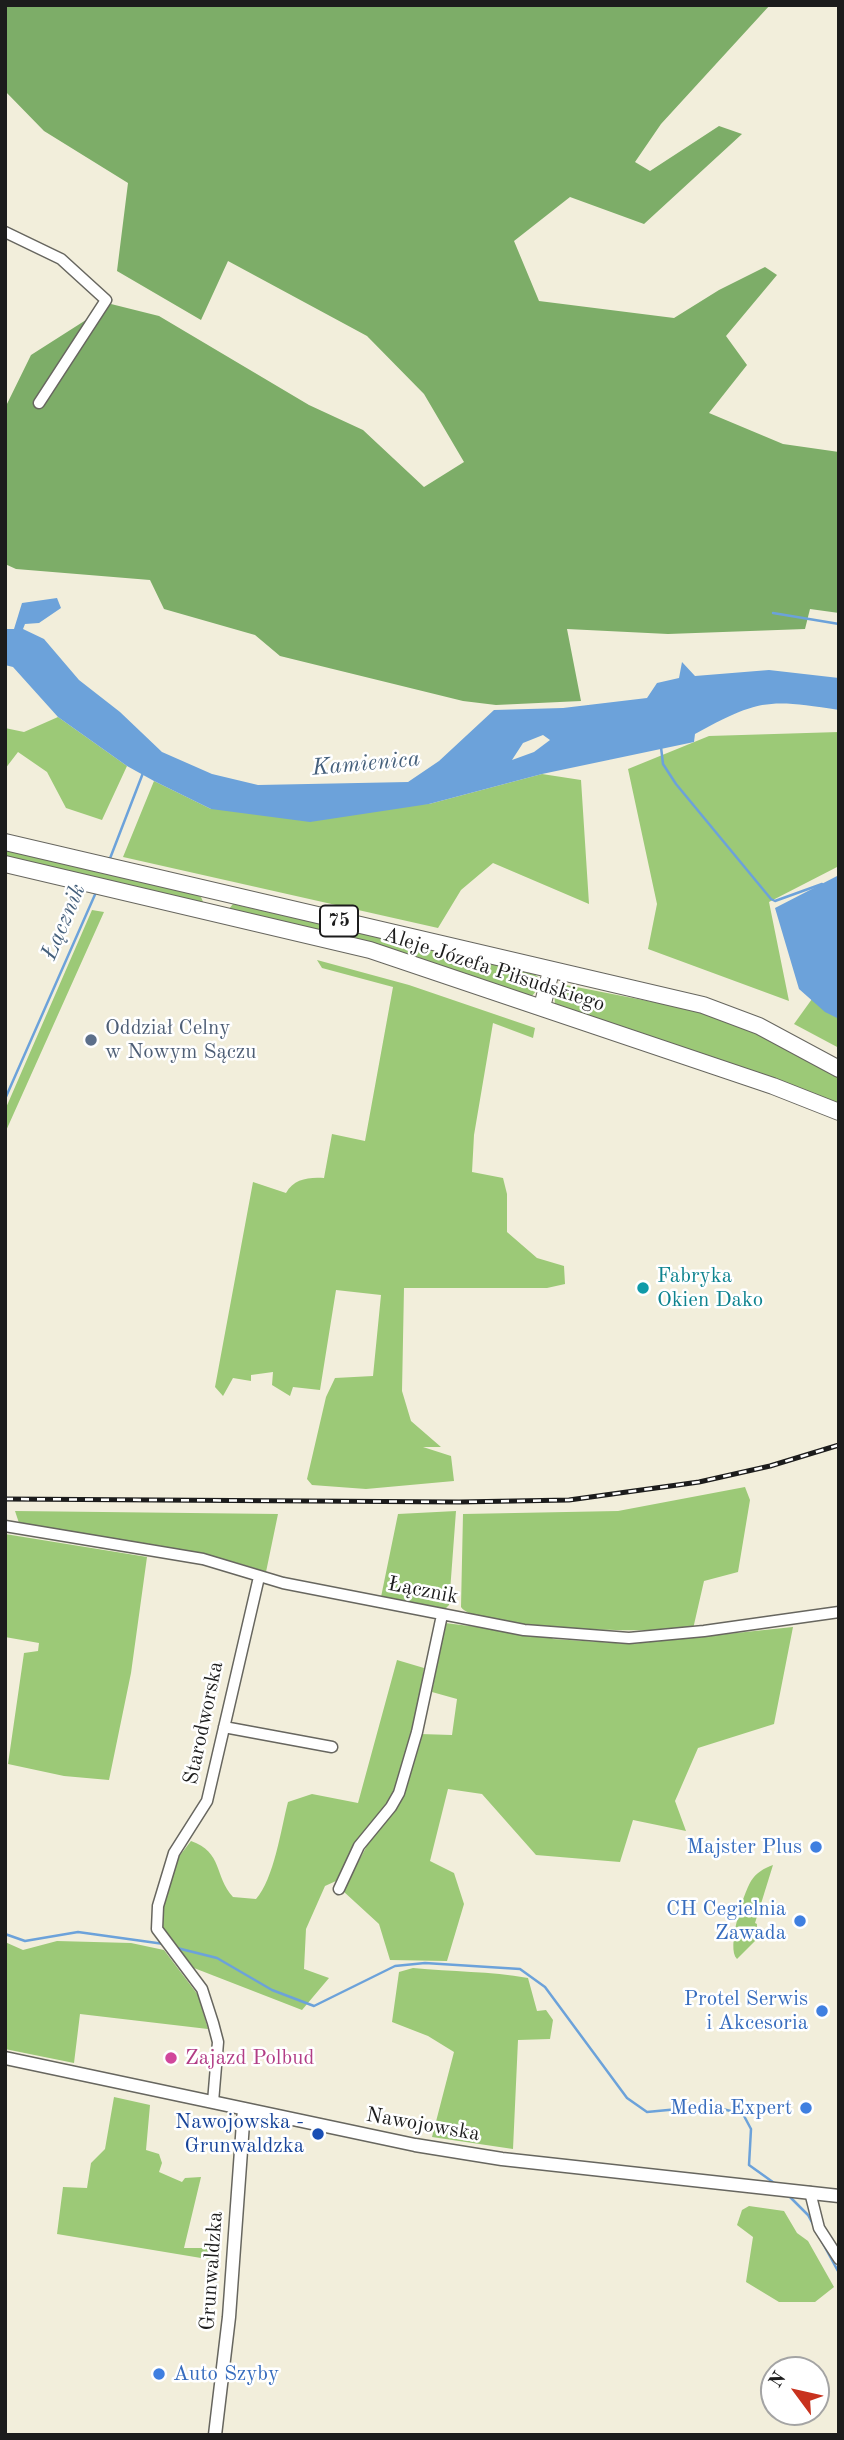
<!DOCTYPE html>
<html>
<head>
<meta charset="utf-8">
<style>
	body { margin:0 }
	#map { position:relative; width:844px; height:2440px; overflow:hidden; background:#f2eedb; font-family:"Old Standard TT",serif }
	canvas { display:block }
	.frame { position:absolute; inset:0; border:7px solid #1c1c1c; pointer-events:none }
	.north { position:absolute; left:760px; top:2356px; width:70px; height:70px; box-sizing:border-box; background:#fff; border:2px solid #a4a4a4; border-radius:50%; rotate:303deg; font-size:19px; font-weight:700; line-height:28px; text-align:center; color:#1c1c1c }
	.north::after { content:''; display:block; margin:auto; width:24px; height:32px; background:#c8321e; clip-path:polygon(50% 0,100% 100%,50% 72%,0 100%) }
</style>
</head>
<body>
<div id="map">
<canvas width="844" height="2440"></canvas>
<div class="frame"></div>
<div class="north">N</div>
</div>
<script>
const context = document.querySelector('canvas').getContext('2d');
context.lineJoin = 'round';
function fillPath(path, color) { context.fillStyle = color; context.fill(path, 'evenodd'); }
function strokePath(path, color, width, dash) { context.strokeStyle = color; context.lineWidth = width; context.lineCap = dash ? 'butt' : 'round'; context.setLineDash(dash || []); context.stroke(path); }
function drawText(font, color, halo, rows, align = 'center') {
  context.font = font + ' "Old Standard TT",serif'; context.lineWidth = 5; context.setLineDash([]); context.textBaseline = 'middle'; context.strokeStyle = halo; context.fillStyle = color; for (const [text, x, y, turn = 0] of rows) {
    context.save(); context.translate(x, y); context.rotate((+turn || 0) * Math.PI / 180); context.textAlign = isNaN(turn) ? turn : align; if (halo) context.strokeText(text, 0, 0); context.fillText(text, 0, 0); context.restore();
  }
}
const green = new Path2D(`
	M58 717 127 766 102 820 66 808 47 772 18 752 5 769V728L24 732Z
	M839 732V866L769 902 789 1001 648 949 657 904 628 769 709 736Z
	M542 774 581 780 589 904 493 863 461 890 438 928 123 857 154 781 211 809 429 804Z
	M5 849 194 893 201 897 204 904 5 859Z
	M233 904 533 973 538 977 540 986 532 996H526L228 910Z
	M92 910 104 912 5 1133V1110Z
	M317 960 409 985 535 1028 533 1038 493 1023 474 1135 472 1172 503 1178 507 1194V1232L537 1258 564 1266 565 1284 547 1288H404L402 1391 411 1421 441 1447H423L451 1456 454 1481 366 1489 312 1485 307 1479 326 1397 335 1378 373 1376 381 1295 336 1290 320 1390 293 1387 290 1396 272 1385 273 1372 251 1375V1381L233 1378 223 1396 215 1387 253 1182 286 1193C294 1179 308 1177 324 1178L332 1134 365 1141 393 987 322 968Z
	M566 985 694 1010 770 1037 839 1076V1105L555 1004 554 992 560 986Z
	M817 992 839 998V1048L794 1024Z
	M745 1487 750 1500 738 1572 704 1581 693 1629C659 1632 477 1632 461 1607L463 1514 618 1511Z
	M15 1511 278 1514 266 1572C186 1544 102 1539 19 1523Z
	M456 1511 449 1605 443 1611 381 1597 398 1514Z
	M5 1534 147 1557 131 1673 109 1780 64 1776 8 1764 24 1653 38 1651 39 1643 5 1637Z
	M445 1623 551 1636 553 1639 631 1644 793 1627 774 1724 698 1748 675 1801 686 1831 633 1820 620 1862 536 1855 482 1794 448 1789 430 1861 454 1873 464 1904 447 1961 390 1960 379 1924 343 1891 372 1836 401 1800 420 1734 452 1735 457 1699 432 1692Z
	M397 1660 424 1668 417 1715 393 1795 361 1836 336 1881 325 1886 306 1929 304 1969 329 1978 302 2010 194 1968 161 1926 162 1905 174 1863 191 1841C223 1852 214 1876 233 1897L256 1899C274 1879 281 1829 288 1802L312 1794 358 1803Z
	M773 1865 755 1923 757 1924 756 1940 737 1959C726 1949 743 1894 751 1881 756 1873 764 1868 773 1865Z
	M57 1941 131 1943 164 1950 198 1995 208 2029 80 2014 74 2063 5 2049V1942L23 1950Z
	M413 1968C452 1972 490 1971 528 1978L537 2011 546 2010 553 2020 550 2039 518 2040 513 2149 432 2137 454 2052 428 2036 392 2022 399 1972Z
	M114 2097 150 2105 146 2150 159 2154 162 2163 159 2172 182 2182 185 2178 201 2177 184 2248H220L219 2261 57 2234 63 2187 87 2188 91 2163 105 2149Z
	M749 2206 784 2211 797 2233 808 2241 834 2287 815 2302H779L746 2282 753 2237 737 2225 742 2210Z`);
const forest = new Path2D(`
	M5 5H770L661 124 635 162 650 171 719 126 742 134 644 224 570 197 514 241 539 301 674 318 719 290 765 267 777 275 726 336 747 365 709 413 783 444 839 452V613L810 609 805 629 668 634 567 629 581 701 496 705 463 701 280 656 255 635 164 609 150 580 16 569 5 564V408L31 355 111 304 159 316 309 405 363 430 424 487 464 462 424 394 367 336 228 261 201 320 117 271 128 183 44 131 5 91Z`);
const water = new Path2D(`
	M57 598 61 608 39 623 25 624 23 629 44 639 79 680 120 712 162 752 212 774 258 785 408 782 439 761 494 710 563 708 647 698 657 683 679 678 682 662 695 676 769 670 839 678V710C768 699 759 699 695 734L694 742 542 774 429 804 310 822 211 809 154 781 127 766 58 717 13 667 5 665V629H14L22 603ZM543 735 550 740 534 752 512 760 523 743Z
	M839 875V1019L825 1012 799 989 775 908Z`);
const stream = new Path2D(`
	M773 613 839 624
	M661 747 663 764 676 784 771 899 775 901 822 884
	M109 861 143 773
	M5 1099 97 890
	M5 1934 25 1941 78 1932 164 1944
	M177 1948 217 1958 272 1990 314 2006 395 1966 425 1963 520 1969 545 1987 627 2098 647 2112 710 2106 743 2114 751 2129 749 2165 777 2185
	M787 2194 808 2215 814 2226
	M820 2238 839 2273`);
const minor = new Path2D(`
	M5 232 61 259 106 300 39 403
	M5 1526 203 1559 283 1583 524 1630 629 1638 704 1631 839 1612
	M224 1727 332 1747
	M339 1889 359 1846 391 1807 399 1793 417 1732 442 1615
	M213 2102 218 2042 213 2023 202 1989 157 1929 158 1906 174 1853 207 1801 259 1577
	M810 2192 819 2228 839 2259`);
const tertiary = new Path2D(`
	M5 2058 415 2145 502 2159 839 2196
	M215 2435 229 2317 244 2109`);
const primary = new Path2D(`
	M5 842 703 1005 759 1026 839 1069
	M5 864 370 950 773 1086 839 1112
	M542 1007 551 971`);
const rail = new Path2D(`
	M5 1499 459 1502 569 1500 699 1482 770 1466 839 1445`);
const markers = [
	[91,1040,7,"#5c6f8a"],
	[643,1288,7,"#0f9aa8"],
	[816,1847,7,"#3f7fe0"],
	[800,1921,7,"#3f7fe0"],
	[822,2011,7,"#3f7fe0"],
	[171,2058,7,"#d1479c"],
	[806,2108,7,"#3f7fe0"],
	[318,2134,7,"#1a4fb4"],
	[159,2374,7,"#3f7fe0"]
];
const shields = [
	[339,921,38]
];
const shieldNames = [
	["75",339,921]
];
const streetNames = [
	["Aleje Józefa Piłsudskiego",494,970,18],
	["Łącznik",423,1591,11],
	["Starodworska",204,1723,-78],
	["Nawojowska",423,2125,10],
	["Grunwaldzka",212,2271,-86]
];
const serviceNames = [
	["Oddział Celny",105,1028],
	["w Nowym Sączu",105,1052]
];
const cultureNames = [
	["Fabryka",657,1276],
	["Okien Dako",657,1300]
];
const shopNames = [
	["Majster Plus",802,1847],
	["CH Cegielnia",786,1909],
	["Zawada",786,1933],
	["Protel Serwis",808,1999],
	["i Akcesoria",808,2023],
	["Media Expert",792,2108],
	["Auto Szyby",173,2374,"left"]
];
const hotelNames = [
	["Zajazd Polbud",185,2058]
];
const transitNames = [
	["Nawojowska -",304,2122],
	["Grunwaldzka",304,2146]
];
const waterNames = [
	["Kamienica",366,764,-5],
	["Łącznik",64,922,-67]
];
fillPath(green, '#9cc977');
fillPath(forest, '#7dad68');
fillPath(water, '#6ca2da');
strokePath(stream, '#6ca2da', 2.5);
strokePath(minor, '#67665f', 13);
strokePath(tertiary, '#67665f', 15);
strokePath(primary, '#67665f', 18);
strokePath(minor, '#fff', 10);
strokePath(tertiary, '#fff', 12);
strokePath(primary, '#fff', 16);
strokePath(rail, '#1c1c1c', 5);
strokePath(rail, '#fff', 2.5, [8]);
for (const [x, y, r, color] of markers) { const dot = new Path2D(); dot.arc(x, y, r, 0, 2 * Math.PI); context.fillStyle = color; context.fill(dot); strokePath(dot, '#fff', 2.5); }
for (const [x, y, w] of shields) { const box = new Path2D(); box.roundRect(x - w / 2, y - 15.5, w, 31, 5); context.fillStyle = '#fff'; context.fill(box); strokePath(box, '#1c1c1c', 2); }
drawText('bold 19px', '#1c1c1c', null, shieldNames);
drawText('21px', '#1c1c1c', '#fff', streetNames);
drawText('21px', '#4e5e75', '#fff', serviceNames, 'left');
drawText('21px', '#0d838f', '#fff', cultureNames, 'left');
drawText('21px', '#366cbe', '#fff', shopNames, 'right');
drawText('21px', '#b23c85', '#fff', hotelNames, 'left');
drawText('21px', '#164399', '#fff', transitNames, 'right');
drawText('italic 23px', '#445f7b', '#fff', waterNames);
</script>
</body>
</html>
